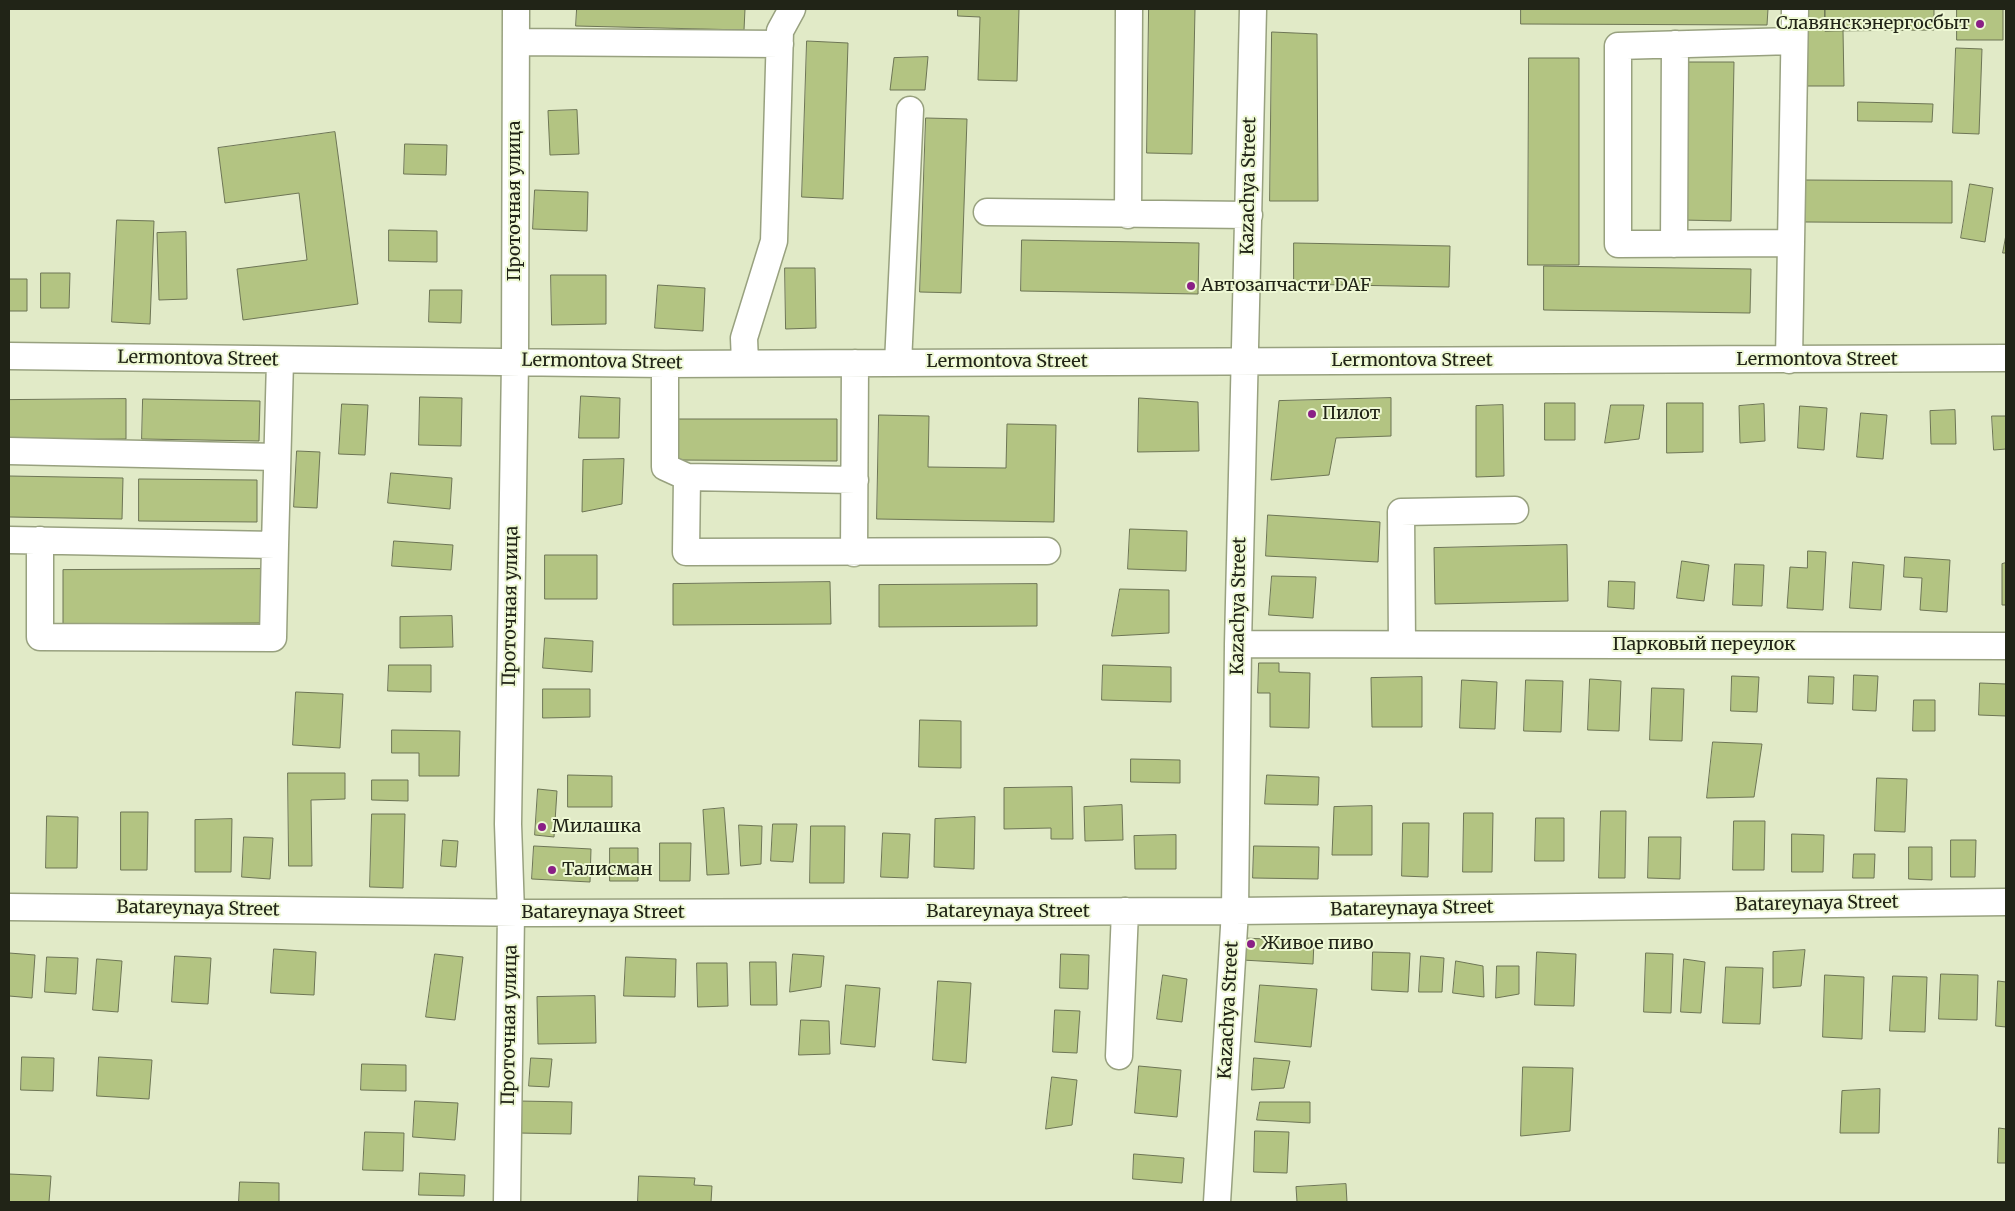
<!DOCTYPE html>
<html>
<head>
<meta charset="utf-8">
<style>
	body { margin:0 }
	#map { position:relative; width:2015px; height:1211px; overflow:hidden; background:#e1eac7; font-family:Merriweather,serif }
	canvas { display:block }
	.frame { position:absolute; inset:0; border:10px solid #212417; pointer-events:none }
</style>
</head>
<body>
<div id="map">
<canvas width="2015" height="1211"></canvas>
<div class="frame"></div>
</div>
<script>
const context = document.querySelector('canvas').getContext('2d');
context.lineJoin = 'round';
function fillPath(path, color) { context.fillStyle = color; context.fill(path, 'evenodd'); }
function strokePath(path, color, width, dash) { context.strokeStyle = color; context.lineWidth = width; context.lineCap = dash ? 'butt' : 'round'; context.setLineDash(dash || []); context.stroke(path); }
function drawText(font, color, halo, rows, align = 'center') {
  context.font = font + ' Merriweather,serif'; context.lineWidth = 4; context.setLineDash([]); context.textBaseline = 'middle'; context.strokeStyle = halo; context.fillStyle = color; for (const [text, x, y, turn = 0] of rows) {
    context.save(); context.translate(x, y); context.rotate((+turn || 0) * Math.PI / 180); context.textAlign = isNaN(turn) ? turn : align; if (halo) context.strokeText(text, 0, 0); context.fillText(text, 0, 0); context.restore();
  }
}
const building = new Path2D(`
	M577 9H745L744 30 576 26Z
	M958 9H1019L1017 81 978 80 980 17 958 16Z
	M1149 9H1195L1192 154 1147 153Z
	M1521 9H1768L1767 25 1521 24Z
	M1802 9H1825V31L1843 30 1844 86H1802Z
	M1825 9H1934V30L1825 31Z
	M1957 9H2003V40H1957Z
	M1272 32 1317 34 1318 201H1270Z
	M807 41 848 43 843 199 802 197Z
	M1956 48 1982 49 1979 134 1953 133Z
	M928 57 925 90H890L894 58Z
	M1529 58H1579V265H1528Z
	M1683 62H1734L1731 221 1681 220Z
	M1858 102 1933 104 1932 122 1858 121Z
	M577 110 579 154 550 155 548 111Z
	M926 118 967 119 961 293 920 292Z
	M335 132 358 304 243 320 237 269 307 260 299 193 225 203 218 148Z
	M405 144 447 145 446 175 404 174Z
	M1805 180 1952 181V223L1805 222Z
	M1970 184 1993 188 1985 242 1961 238Z
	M535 190 588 192 587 231 533 229Z
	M117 220 154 221 150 324 112 322Z
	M389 230 437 231V262L389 261Z
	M186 232 187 299 159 300 157 233Z
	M2006 235V253H2003Z
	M1022 240 1199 243 1198 294 1021 291Z
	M1294 243 1450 246 1449 287 1294 284Z
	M1544 266 1751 269 1750 313 1544 310Z
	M785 268H815L816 328 786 329Z
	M41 273H70L69 308H41Z
	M551 275H606V324L552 325Z
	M9 279H27V311H9Z
	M658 285 705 288 703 331 655 328Z
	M430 290H462L461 323 429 322Z
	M581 396 620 398 619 438H579Z
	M420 397 462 398 461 446 419 445Z
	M1139 398 1198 402 1199 451 1138 452Z
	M1391 398V436L1336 438 1329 475 1271 480 1279 401Z
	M126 399V439L9 440V400Z
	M143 399 260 401 259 441 142 439Z
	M1545 403H1575V440H1545Z
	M1667 403H1703V452L1667 453Z
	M342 404 368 405 365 455 339 454Z
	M1764 404 1765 441 1740 443 1739 406Z
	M1503 405 1504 476 1476 477V406Z
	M1611 405H1644L1639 439 1605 443Z
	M1800 406 1827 408 1824 450 1798 448Z
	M1955 410 1956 444H1931L1930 411Z
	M1861 413 1887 415 1883 459 1857 457Z
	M879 415 929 416 928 467 1006 468 1007 424 1056 425 1054 522 877 519Z
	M1992 416H2006V449L1994 450Z
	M673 419H837V461L673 460Z
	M297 451 320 452 317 508 294 507Z
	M624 459 622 504 582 512 583 460Z
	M391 473 452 478 450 509 388 503Z
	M9 476 123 478 122 519 9 517Z
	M139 479 257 480V522L139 521Z
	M1268 515 1380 522 1378 562 1266 556Z
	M1130 529 1187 531 1186 571 1128 569Z
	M394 541 453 545 451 570 392 566Z
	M1567 545 1568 601 1435 604 1434 548Z
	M1808 551 1826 552 1823 610 1787 608 1790 567 1807 568Z
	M545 555H597V599H545Z
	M1905 557 1950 560 1947 612 1920 610 1922 578 1904 577Z
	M1682 561 1709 565 1704 601 1677 598Z
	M1853 562 1884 565 1881 610 1850 608Z
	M2006 563V605H2002V564Z
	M1735 564 1764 565 1762 606 1733 605Z
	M265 569V623L63 624V570Z
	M1272 576 1316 577 1313 618 1269 615Z
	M1609 581 1635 582 1634 609 1608 607Z
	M830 582 831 624 673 625V584Z
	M1037 584V626L879 627V585Z
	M1120 589 1169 590V633L1112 636Z
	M452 616 453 647 400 648V617Z
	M545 638 593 641 592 672 543 668Z
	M1259 663H1279V672L1310 673 1309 728 1270 727V693H1258Z
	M389 665H431V692L388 691Z
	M1103 665 1171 667V702L1102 700Z
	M1854 675 1878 676 1876 711 1853 710Z
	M1732 676 1759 677 1757 712 1731 711Z
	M1809 676 1834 677 1833 704 1808 703Z
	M1422 677V727H1372L1371 678Z
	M1590 679 1621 681 1619 731 1588 730Z
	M1462 680 1497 682 1495 729 1460 728Z
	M1526 680 1563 681 1561 732 1524 731Z
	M1980 683 2006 684V716L1979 715Z
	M1652 688 1684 689 1682 741 1650 740Z
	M543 689H590V717L543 718Z
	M296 692 343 694 340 748 293 745Z
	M1914 700H1935V731H1913Z
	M920 720 961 721V768L919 767Z
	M392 730 460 731 459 776H419V753H392Z
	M1713 742 1762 744 1754 797 1707 798Z
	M1131 759 1180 760V783L1131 782Z
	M288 773H345V799L311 800 312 866H289Z
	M568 775 612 776V807H568Z
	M1267 775 1319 777 1318 805 1265 804Z
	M1877 778 1907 779 1905 832 1875 831Z
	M372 780H408V801L372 800Z
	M1072 787 1073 839H1051V828L1004 829V788Z
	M538 789 557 791 554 837 535 835Z
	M1122 805 1123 840 1085 841 1084 807Z
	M1372 806V855H1332L1334 807Z
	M724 808 729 874 707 875 703 810Z
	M1601 811H1626L1625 878H1599Z
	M121 812H148L147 870H121Z
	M1464 813H1493L1492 872H1463Z
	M372 814H405L403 888 370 887Z
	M47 816 78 817 77 868H46Z
	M975 817 974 869 934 867 935 819Z
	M1536 818H1564V861H1535Z
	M232 819 231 872H195V820Z
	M1734 821H1765L1764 870H1733Z
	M1403 823H1429L1428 877 1402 876Z
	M773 824H797L793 862 771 861Z
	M739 825 762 826 761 864 741 866Z
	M811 826H845L844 883H810Z
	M883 833 910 834 908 878 881 877Z
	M1792 834 1824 835 1823 872H1792Z
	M1176 835V869H1135L1134 836Z
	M244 837 273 838 270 879 242 877Z
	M1649 837H1681L1680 879 1648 878Z
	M443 840 458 841 456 867 441 866Z
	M1951 840H1976L1975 877H1951Z
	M660 843H691L690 881H660Z
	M534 846 591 849 590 882 532 879Z
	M1254 846 1319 847 1318 879 1253 878Z
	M1909 847H1932V880L1909 879Z
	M610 848H638V881H610Z
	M1854 854H1875L1874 878H1853Z
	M1243 938 1314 941 1313 964 1242 960Z
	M274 949 316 952 314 995 271 993Z
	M1805 950 1801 986 1773 988V952Z
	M1373 952 1410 953 1408 992 1372 990Z
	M1537 952 1576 954 1574 1006 1535 1005Z
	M9 953 35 955 32 998 9 996Z
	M1646 953 1673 954 1671 1013 1644 1012Z
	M435 954 463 957 455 1020 426 1017Z
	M793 954 824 956 821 987 790 992Z
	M1061 954 1089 955 1088 989 1060 988Z
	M175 956 211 958 208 1004 172 1002Z
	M1421 956 1444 958 1442 992H1419Z
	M47 957 78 958 76 994 45 992Z
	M626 957 676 959 675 997 624 996Z
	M97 959 122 961 118 1012 93 1010Z
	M1684 959 1705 962 1701 1013 1681 1012Z
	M1456 961 1483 966 1484 997 1453 993Z
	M750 962H776L777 1005H751Z
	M697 963H727L728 1006 698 1007Z
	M1497 966H1519V994L1496 998Z
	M1726 967 1763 968 1760 1024 1723 1023Z
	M1941 974 1978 975 1977 1020 1939 1019Z
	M1163 975 1187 979 1182 1022 1157 1019Z
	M1825 975 1864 977 1862 1039 1823 1037Z
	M1893 976 1927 977 1925 1032 1890 1031Z
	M938 981 971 983 966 1063 933 1060Z
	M1998 981 2006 982V1027L1996 1026Z
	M846 985 880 988 875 1047 841 1044Z
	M1260 985 1317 989 1311 1047 1255 1042Z
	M595 996 596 1043 538 1044 537 997Z
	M1055 1010 1080 1011 1077 1053 1053 1052Z
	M801 1020 829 1021 830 1054 799 1055Z
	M22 1057 54 1058 53 1091 21 1090Z
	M99 1057 152 1060 149 1099 97 1096Z
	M531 1058 552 1059 549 1087 529 1086Z
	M1254 1058 1290 1061 1284 1088 1252 1090Z
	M362 1064 406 1065V1091L361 1090Z
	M1139 1066 1181 1070 1177 1117 1135 1113Z
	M1523 1067 1573 1068 1570 1131 1521 1136Z
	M1052 1077 1077 1080 1072 1125 1046 1129Z
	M1880 1089 1879 1133H1840L1842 1091Z
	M415 1101 458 1103 455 1140 413 1137Z
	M519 1101 572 1102 571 1134 518 1133Z
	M1260 1102H1310V1123L1257 1120Z
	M1999 1128 2006 1129V1163H1998Z
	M1255 1131 1289 1132 1287 1173 1254 1172Z
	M365 1132 404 1133 403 1171 363 1170Z
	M1134 1154 1184 1158 1182 1183 1133 1179Z
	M420 1173 465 1175 464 1196 419 1195Z
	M9 1174 51 1176 49 1202H9Z
	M639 1176 695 1178 694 1185 712 1186 711 1202H638Z
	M240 1182 279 1183V1202H239Z
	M1346 1184 1347 1202H1297L1296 1187Z`);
const minor = new Path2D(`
	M516 42 780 44
	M987 212 1249 215
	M1128 215 1129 9
	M1791 243 1618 244V46L1793 41
	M1674 244 1675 44
	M9 356 665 364 2006 358
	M1789 360 1795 9
	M745 363 744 338 774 241 780 31 792 9
	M898 363 910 110
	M665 364V467L687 477
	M9 451 277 457
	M855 480 687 477 686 552 1047 551
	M9 540 275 545 280 361
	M40 540V637L273 638 275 545
	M854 553 855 363
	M1238 644 2006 646
	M1402 644 1401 512 1515 510
	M9 907 540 913 1235 911 2006 902
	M1119 1056 1125 911
	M507 1202 511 913 508 824 515 361 516 9
	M1217 1202 1235 911 1238 644 1253 9`);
const markers = [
	[1980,24,5,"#8a2086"],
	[1191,286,5,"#8a2086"],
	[1312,414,5,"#8a2086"],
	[542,827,5,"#8a2086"],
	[552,870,5,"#8a2086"],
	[1251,944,5,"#8a2086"]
];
const poiNames = [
	["Славянскэнергосбыт",1970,24,"right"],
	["Автозапчасти DAF",1201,286],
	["Пилот",1322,414],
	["Милашка",552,827],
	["Талисман",562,870],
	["Живое пиво",1261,944]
];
const streetNames = [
	["Kazachya Street",1249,186,-89],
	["Проточная улица",515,201,-90],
	["Lermontova Street",198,359,1],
	["Lermontova Street",1817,360],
	["Lermontova Street",1412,361],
	["Lermontova Street",602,362,1],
	["Lermontova Street",1007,362],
	["Проточная улица",511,606,-89],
	["Kazachya Street",1239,606,-89],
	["Парковый переулок",1704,645],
	["Batareynaya Street",1817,904,-1],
	["Batareynaya Street",198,909,1],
	["Batareynaya Street",1412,909,-1],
	["Batareynaya Street",1008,912],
	["Batareynaya Street",603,913],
	["Kazachya Street",1229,1010,-87],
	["Проточная улица",510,1025,-89]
];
fillPath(building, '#b3c482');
strokePath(building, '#6d7555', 1);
strokePath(minor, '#98a17f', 29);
strokePath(minor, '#fff', 26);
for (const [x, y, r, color] of markers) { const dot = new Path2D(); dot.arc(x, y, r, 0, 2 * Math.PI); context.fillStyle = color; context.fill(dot); strokePath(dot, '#eef8d4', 2); }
drawText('18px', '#212417', '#eef8d4', poiNames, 'left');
drawText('18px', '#212417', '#eef8d4', streetNames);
</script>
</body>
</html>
